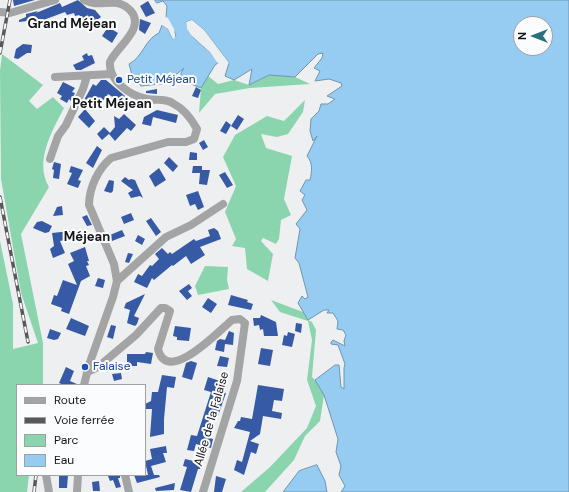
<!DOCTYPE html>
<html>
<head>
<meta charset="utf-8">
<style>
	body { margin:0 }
	#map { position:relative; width:569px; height:492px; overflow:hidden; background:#eeeff1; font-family:"DM Sans",sans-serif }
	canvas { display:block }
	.legend { position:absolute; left:16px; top:384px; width:130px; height:92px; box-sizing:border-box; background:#fbfcfe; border:1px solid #9fa0a1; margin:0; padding:5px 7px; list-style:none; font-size:12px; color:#151516 }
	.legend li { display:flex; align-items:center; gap:8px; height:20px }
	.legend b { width:20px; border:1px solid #9fa0a1 }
	.north { position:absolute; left:513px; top:16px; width:40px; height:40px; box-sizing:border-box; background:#fbfcfe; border:1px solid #9fa0a1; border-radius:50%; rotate:270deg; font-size:11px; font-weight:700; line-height:16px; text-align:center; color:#151516 }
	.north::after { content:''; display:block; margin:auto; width:14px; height:18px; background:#29717c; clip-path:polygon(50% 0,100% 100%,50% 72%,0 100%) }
</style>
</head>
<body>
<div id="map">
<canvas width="569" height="492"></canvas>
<ul class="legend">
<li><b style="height:5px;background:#a5a4a4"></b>Route</li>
<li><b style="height:5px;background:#585859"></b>Voie ferrée</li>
<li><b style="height:11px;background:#8bd5ae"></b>Parc</li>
<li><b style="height:11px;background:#96ccf1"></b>Eau</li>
</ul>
<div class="north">N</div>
</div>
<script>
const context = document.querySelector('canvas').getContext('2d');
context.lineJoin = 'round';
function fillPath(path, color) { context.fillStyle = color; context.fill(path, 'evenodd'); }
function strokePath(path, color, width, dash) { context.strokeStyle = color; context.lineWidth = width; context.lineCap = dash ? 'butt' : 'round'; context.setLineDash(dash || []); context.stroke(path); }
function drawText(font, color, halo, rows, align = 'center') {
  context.font = font + ' "DM Sans",sans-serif'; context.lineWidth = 4; context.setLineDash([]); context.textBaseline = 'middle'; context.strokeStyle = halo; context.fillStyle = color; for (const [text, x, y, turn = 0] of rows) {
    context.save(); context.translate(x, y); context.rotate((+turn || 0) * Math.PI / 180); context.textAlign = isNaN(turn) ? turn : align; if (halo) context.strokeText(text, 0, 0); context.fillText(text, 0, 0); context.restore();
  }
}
const green = new Path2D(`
	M2 54 43 85 29 101 37 109 53 97 64 108C52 131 34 162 49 187L21 234 43 343V385H17V475H29L27 492H0V241L13 304V349L38 343 21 293 1 179 0 71Z
	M269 75 295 77 310 84 250 88 215 94 199 113 201 88 208 76 218 84 234 80 249 85Z
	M305 100 303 112 288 134 277 137 261 134 266 148 292 156 284 199 291 215 281 220 279 239 276 244 263 238 261 241 273 254 268 281 247 269 245 248 232 246 236 239 225 212 236 186 223 157 235 135 267 116 284 121Z
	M205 266 228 267 227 280 229 289 198 295 195 286Z
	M271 300 303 312 308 320 312 322 316 330 312 377 315 380 324 395 320 421 305 436 294 460 265 492H241L270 467 307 428 316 406 307 380 312 340 308 321 280 312Z`);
const water = new Path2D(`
	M155 0H569V492H341L345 486 339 475 341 466 336 452 338 439 324 395 315 380 335 365H339L341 387 344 389V368L345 364 338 345 331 344V342L333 340 345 346 344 341 346 335 343 330 337 329 338 321 333 313H327L329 310H324L308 320 298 303 302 296 305 299 308 297 299 263 295 258 300 229 296 224 307 210 302 200 305 195 300 191 306 180H310C312 171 313 163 307 156L317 136 313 141 310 131 311 119 319 111 321 104H328L335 99 327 96 342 86 341 83 329 79 315 81 320 71 314 68 322 58 323 53 318 54 295 77 269 75 249 85 252 69 234 80 225 76 229 63 204 30 192 20 186 22C188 41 211 47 218 63L215 65 201 88 181 80V73L184 68 172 78 169 83 141 86 132 75 129 64C143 57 145 39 159 33L162 25 168 29 173 39 176 35 166 17 167 6 163 1 157 3ZM521 24H545V48H521Z
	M317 465 325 481 327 492H283L299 471Z`);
const pier = new Path2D(`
	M164 16 168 18 174 29 175 38 173 39 168 29 162 25V23L167 24 174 37 172 30Z
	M192 20 204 30 229 63 226 64 224 62 220 54 202 31 191 22 189 23V28L211 50 218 59 219 65 210 52 191 35 187 29 186 22Z`);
const building = new Path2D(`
	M13 0H35L14 6Z
	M78 0 87 8 95 10 101 17 89 26 79 15 75 16 74 13 67 15 65 12 46 19 47 23 38 24 37 20 29 21 27 23V21L19 22V20L26 17V14L38 11 36 13 60 3 62 7Z
	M148 1 155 13 146 17 140 6Z
	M140 19 151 23 145 34 139 30Z
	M108 27 118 33 112 43 102 36Z
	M23 44 32 45 31 53H27L18 59 14 58 16 49Z
	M87 53 88 56 92 55 95 63 81 70H76L73 65 84 60 82 56Z
	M101 80H106L125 96 120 102 108 94 103 101 99 98 95 103 92 101 90 104 84 100 93 84 96 86Z
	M63 82 75 88 72 92 75 93 71 101 69 99 67 103 60 99 62 96 57 93Z
	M196 87 201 90 198 98 192 96Z
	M157 89V94L146 93V91Z
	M85 109 95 121 89 128 78 117Z
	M157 110 178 115 176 123 153 117 151 126 142 124 144 117Z
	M124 114 136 125 131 131 127 128 115 141 109 134 115 127 114 116 119 119Z
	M238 115 244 119 237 130 231 126Z
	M226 121 231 125 226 134 220 131Z
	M104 127 110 133 102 140 97 134Z
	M204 140 208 147 203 150 199 143Z
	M97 146 102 150 93 168 86 163Z
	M190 152 197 153V160H189Z
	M169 157 178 166 173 172 164 163Z
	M54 162 61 164 59 179 53 178 54 170 52 169Z
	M71 166 83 170 78 180 81 181 78 188 67 184 72 173 69 172Z
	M193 166H202V170H210L207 185 199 184 200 173H192Z
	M159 168 166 180 155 187 149 176Z
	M225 172 233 185 227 188 219 175Z
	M125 177 129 180 131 179 135 180 143 198 140 196 131 198 128 193 133 190 121 181Z
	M109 180 114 181 113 191 111 193 104 191Z
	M198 191 204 207 198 210 195 204 190 206 186 195Z
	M62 206 63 215 53 216 57 207Z
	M131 213 134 220 124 224 121 217Z
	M87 215 92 225 87 226 82 217Z
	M151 218 161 232 156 236 146 221Z
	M42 221 52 226 49 232 45 233 33 228 37 222Z
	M214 228 218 231 221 239 200 247 205 255 191 264 186 256 173 266 172 265 154 280 152 278 147 288 134 282 138 274 142 276 150 265 152 266 159 259 155 254 162 248 168 254 170 252 172 254 194 239 196 241 210 236 208 230Z
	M122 230 125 236 112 241 110 235Z
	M70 231 71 239 60 241 65 253 53 258 50 249 54 246 52 233Z
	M138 235 145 239 142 245 135 241Z
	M85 247 89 261H87L89 265 86 266 90 276 81 281 69 314 61 311 62 308 51 304 54 295 57 296 63 280 77 285 68 264 74 261 70 253Z
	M128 253 133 254 129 263 125 262Z
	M98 278 105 280 103 288 95 286Z
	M189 284 192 288 188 291 192 296 187 300 179 291Z
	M145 294 134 316 139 318 137 324 135 326 127 323 130 310 124 308 126 303Z
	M231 295 248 300 247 302 253 304 251 310 228 305Z
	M208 298 217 304 211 313 202 307Z
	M261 315 276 322 278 336H264L263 329 260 330 259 325 254 326 253 318H260Z
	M71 318 89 326 85 336 66 329Z
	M296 323 302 324 301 333 295 331Z
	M111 325 116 326 113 339 107 337Z
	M175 326 191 328 189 341 177 340V337L173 336Z
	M50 329 61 333 58 339 54 340 47 338Z
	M229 331 234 333 233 345 225 344 224 352 215 350 217 341 220 339 225 340Z
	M288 332 295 334 292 347 282 345 284 335 287 336Z
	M261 348 273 350 270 366 258 364Z
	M146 352 153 353 151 364 137 362V366H127V354H145Z
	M220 356 229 358 227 367 217 366Z
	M191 361 197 363 192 380 182 377 186 363Z
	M66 367 74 371 70 381 79 385H64L59 383Z
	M121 373 122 379 114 381 112 374Z
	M162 375 176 377 174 388 167 387 164 419V434L150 437 152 409H145V404L151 401 152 392H158Z
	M208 377 223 382 221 391 226 393 218 416 211 414 205 437 213 439 211 448 196 444 194 451 187 450 191 435 197 436 211 392 204 390Z
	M258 385 284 389 282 401 274 400 272 411 282 413 281 419 263 416 260 434 250 441 259 444 256 454 251 452 244 475 234 470 237 460 242 462 250 432 234 428 238 421H240L241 417 252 419Z
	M166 446 167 453H163L166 462 151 466 154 475H159L160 477 137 483 134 475H148L145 461 152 459 150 449Z
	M185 459 202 463 200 469H198L191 492 180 490 187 467 183 466Z
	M59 475H68L67 488H59Z
	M117 475H120V478H118L121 487 116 488 113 480 110 481 108 476Z
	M216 476 226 479 222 492H214Z
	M99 481 100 491H93L92 482Z
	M175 483 174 490 156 491 155 488Z`);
const minor = new Path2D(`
	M84 0C96 6 104 2 117 3 122 4 127 7 130 10 147 28 116 47 110 62 108 81 131 96 147 99 156 101 166 98 174 104 184 109 192 120 197 129L194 139 186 142H168L111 158C98 169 89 188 89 205L114 264 117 281 113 297 89 365 84 385
	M0 12 10 13 55 0
	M55 77 111 74
	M50 159 58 136 66 125 83 89 87 76
	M117 281 166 237 191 225 223 204
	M87 372 98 367 136 335 161 308H165L170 311 158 349C167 386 219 331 232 320L240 319 245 323 237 381 203 492
	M46 475 49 492
	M125 475 129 492
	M77 492 78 475`);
const rail = new Path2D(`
	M0 53 10 0
	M0 197 28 342
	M34 492 36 475`);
const markers = [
	[119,80,4,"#1a4fb4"],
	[85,367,4,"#1a4fb4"]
];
const transitNames = [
	["Petit Méjean",127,80],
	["Falaise",93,367]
];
const streetNames = [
	["Allée de la Falaise",212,419,-74]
];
const neighbourhoodNames = [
	["Grand Méjean",72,25],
	["Petit Méjean",112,105],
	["Méjean",87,238]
];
fillPath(green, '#8bd5ae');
fillPath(water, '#96ccf1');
strokePath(water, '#6f95af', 1);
fillPath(pier, '#eeeff1');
fillPath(building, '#365aa5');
strokePath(minor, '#a5a4a4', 8);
strokePath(rail, '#585859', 3.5);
strokePath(rail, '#fbfcfe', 2, [6]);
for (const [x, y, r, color] of markers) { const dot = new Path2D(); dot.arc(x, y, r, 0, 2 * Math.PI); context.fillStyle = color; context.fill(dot); strokePath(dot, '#fbfcfe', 1.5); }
drawText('12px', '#164399', '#fbfcfe', transitNames, 'left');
drawText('12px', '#151516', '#fbfcfe', streetNames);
drawText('bold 13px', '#151516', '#fbfcfe', neighbourhoodNames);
</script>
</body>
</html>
